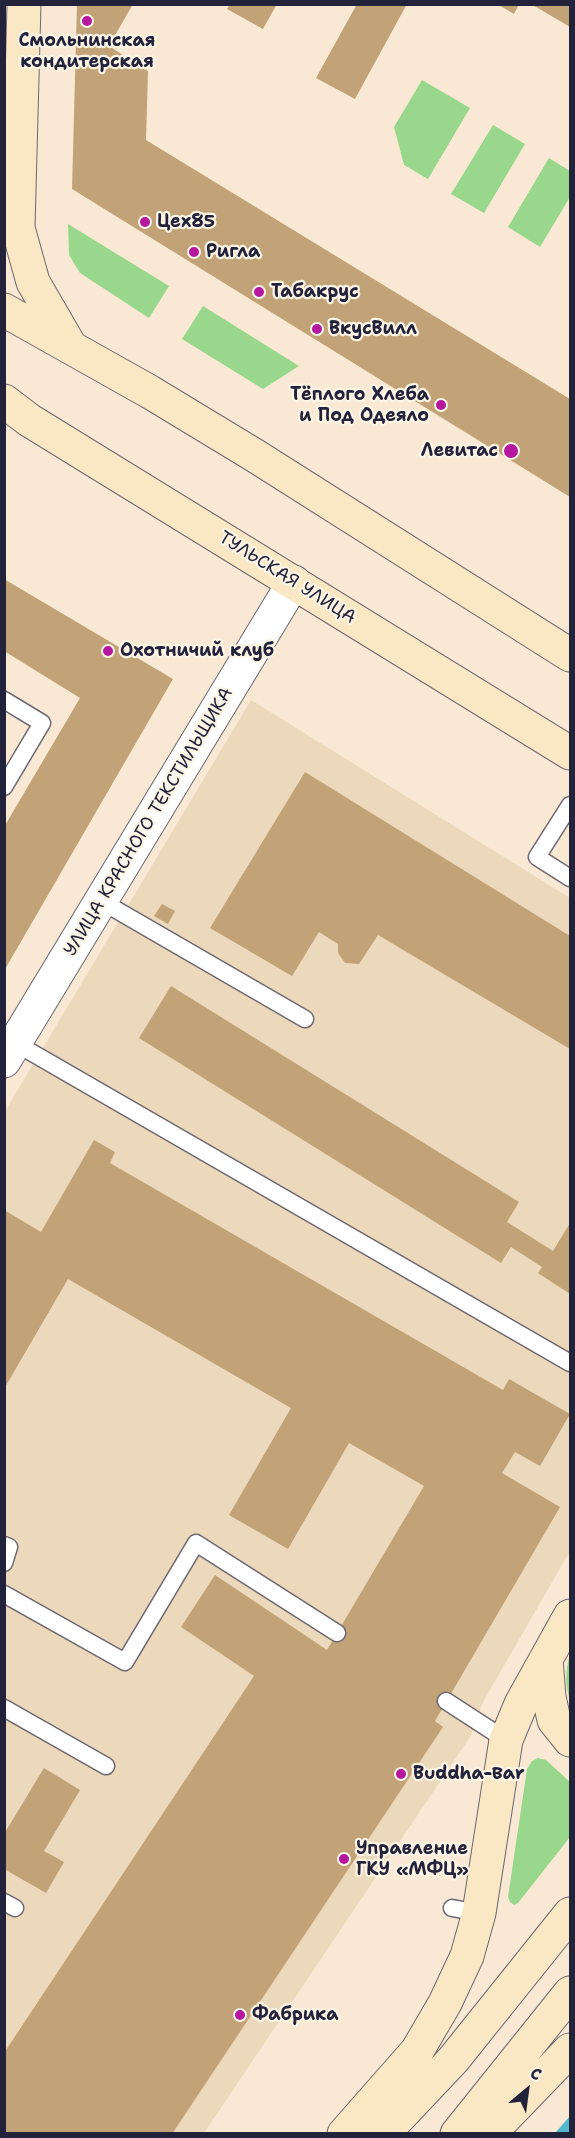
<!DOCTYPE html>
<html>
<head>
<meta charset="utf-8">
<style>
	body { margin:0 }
	#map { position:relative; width:575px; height:2138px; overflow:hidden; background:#f9e9d4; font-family:"Shantell Sans",sans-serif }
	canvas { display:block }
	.frame { position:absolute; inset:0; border:6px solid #22223b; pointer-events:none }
	.north { position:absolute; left:497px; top:2060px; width:60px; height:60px; -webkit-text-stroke:4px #fcf5e5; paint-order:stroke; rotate:29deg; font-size:16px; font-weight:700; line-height:24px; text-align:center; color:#22223b }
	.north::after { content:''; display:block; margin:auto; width:21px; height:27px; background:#22223b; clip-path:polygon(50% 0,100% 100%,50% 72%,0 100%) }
</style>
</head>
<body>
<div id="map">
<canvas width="575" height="2138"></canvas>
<div class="frame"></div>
<div class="north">С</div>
</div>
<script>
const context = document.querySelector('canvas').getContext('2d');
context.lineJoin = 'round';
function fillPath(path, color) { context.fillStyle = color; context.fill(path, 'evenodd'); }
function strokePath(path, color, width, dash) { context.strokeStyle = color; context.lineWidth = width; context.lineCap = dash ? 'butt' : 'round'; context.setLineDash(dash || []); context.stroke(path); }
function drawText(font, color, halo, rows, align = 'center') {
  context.font = font + ' "Shantell Sans",sans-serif'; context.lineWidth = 4.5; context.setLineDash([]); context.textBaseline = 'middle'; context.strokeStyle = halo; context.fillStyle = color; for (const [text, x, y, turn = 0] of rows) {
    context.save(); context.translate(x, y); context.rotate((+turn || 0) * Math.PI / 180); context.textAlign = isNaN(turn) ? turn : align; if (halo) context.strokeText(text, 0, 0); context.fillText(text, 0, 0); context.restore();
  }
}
const built = new Path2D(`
	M251 700 570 898V1551L483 1702 470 1737 204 2133H5L4 1113Z`);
const green = new Path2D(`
	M422 80 470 108 428 179 404 165 394 127Z
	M493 125 525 144 484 213 451 194Z
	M549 158 570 171V197L540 247 508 227Z
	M68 224 169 286 149 318 80 273 69 255Z
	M203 306 299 366 263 389 182 339Z
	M570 1654V1701C565 1684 565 1671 570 1654Z
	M538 1758 546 1760 570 1782V1837L518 1903 514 1905 510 1902 508 1897 527 1769 532 1761Z`);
const water = new Path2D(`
	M570 2116V2133H555Z`);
const building = new Path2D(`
	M77 4H133L109 46 148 71 146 140 570 399V497L72 189Z
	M230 4H277L263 29 227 9Z
	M357 4H407L355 99 316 78Z
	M497 4H519L514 14Z
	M531 4H570V27Z
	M4 579 173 679 4 971V827L80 698 4 651Z
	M305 772 570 936V1049L378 935 359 964 345 963 338 953V944L319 932 292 976 210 928Z
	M162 904 175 911 168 924 154 916Z
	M171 986 519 1202 507 1222 553 1251 570 1223V1294L538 1273 542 1267 511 1247 501 1263 139 1038Z
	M94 1140 115 1152 110 1163 503 1390 509 1379 570 1414 540 1466 515 1452 502 1473 560 1507 435 1721 443 1727 172 2134H4V2053L254 1676 181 1627 215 1575 327 1650 424 1486 349 1443 288 1549 229 1515 291 1408 68 1279 4 1389V1210L41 1232Z
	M44 1768 80 1790 44 1851 64 1862 46 1893 4 1869V1834Z`);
const lane = new Path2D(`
	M4 700 42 723 4 787
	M570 805 537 857 570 878
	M101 901 305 1019
	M10 1040 570 1363
	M4 1545 9 1547 4 1563
	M4 1594 125 1662 196 1543 337 1633
	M446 1701 506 1740
	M4 1708 106 1766
	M4 1902 15 1908
	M452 1908 479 1913`);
const street = new Path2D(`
	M4 1061 294 582`);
const secondary = new Path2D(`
	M24 4 18 228 33 282 70 346
	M4 310 150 392 254 455 570 655
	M4 401 29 420 570 753
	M546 1659 549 1697 554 1720 570 1740
	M344 2134 417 2051 445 2003 467 1956 479 1913 506 1740 521 1704 570 1616
	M383 2134 453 2060 570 1914
	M457 2134 570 1993
	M489 2134 570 2050`);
const markers = [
	[87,21,6,"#b5179e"],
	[145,222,6,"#b5179e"],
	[194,252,6,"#b5179e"],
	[259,292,6,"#b5179e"],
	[317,329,6,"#b5179e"],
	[441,405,6,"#b5179e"],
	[511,451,8,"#b5179e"],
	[108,651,6,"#b5179e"],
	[401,1774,6,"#b5179e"],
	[344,1859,6,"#b5179e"],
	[240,2015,6,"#b5179e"]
];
const poiNames = [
	["Смольнинская",87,41,"center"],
	["кондитерская",87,62,"center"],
	["Цех85",157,222],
	["Ригла",206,252],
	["Табакрус",271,292],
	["ВкусВилл",329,329],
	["Тёплого Хлеба",429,395,"right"],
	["и Под Одеяло",429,416,"right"],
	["Левитас",498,451,"right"],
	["Охотничий клуб",120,651],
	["Buddha-Bar",413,1774],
	["Управление",356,1849],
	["ГКУ «МФЦ»",356,1870],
	["Фабрика",252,2015]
];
const streetNames = [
	["ТУЛЬСКАЯ УЛИЦА",287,578,32],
	["УЛИЦА КРАСНОГО ТЕКСТИЛЬЩИКА",149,822,-59]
];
fillPath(built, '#ecd8ba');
fillPath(green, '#99d78c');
fillPath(water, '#52b8d0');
fillPath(building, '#c2a378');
strokePath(lane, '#6d6871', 19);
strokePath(street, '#6d6871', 35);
strokePath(secondary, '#6d6871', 35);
strokePath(lane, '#fff', 16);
strokePath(street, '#fff', 33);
strokePath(secondary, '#fae7c3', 33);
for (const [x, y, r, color] of markers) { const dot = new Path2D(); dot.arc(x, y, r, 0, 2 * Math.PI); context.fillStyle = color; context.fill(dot); strokePath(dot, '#fcf5e5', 2); }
drawText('bold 18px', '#22223b', '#fcf5e5', poiNames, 'left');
drawText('18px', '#22223b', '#fcf5e5', streetNames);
</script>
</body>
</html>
